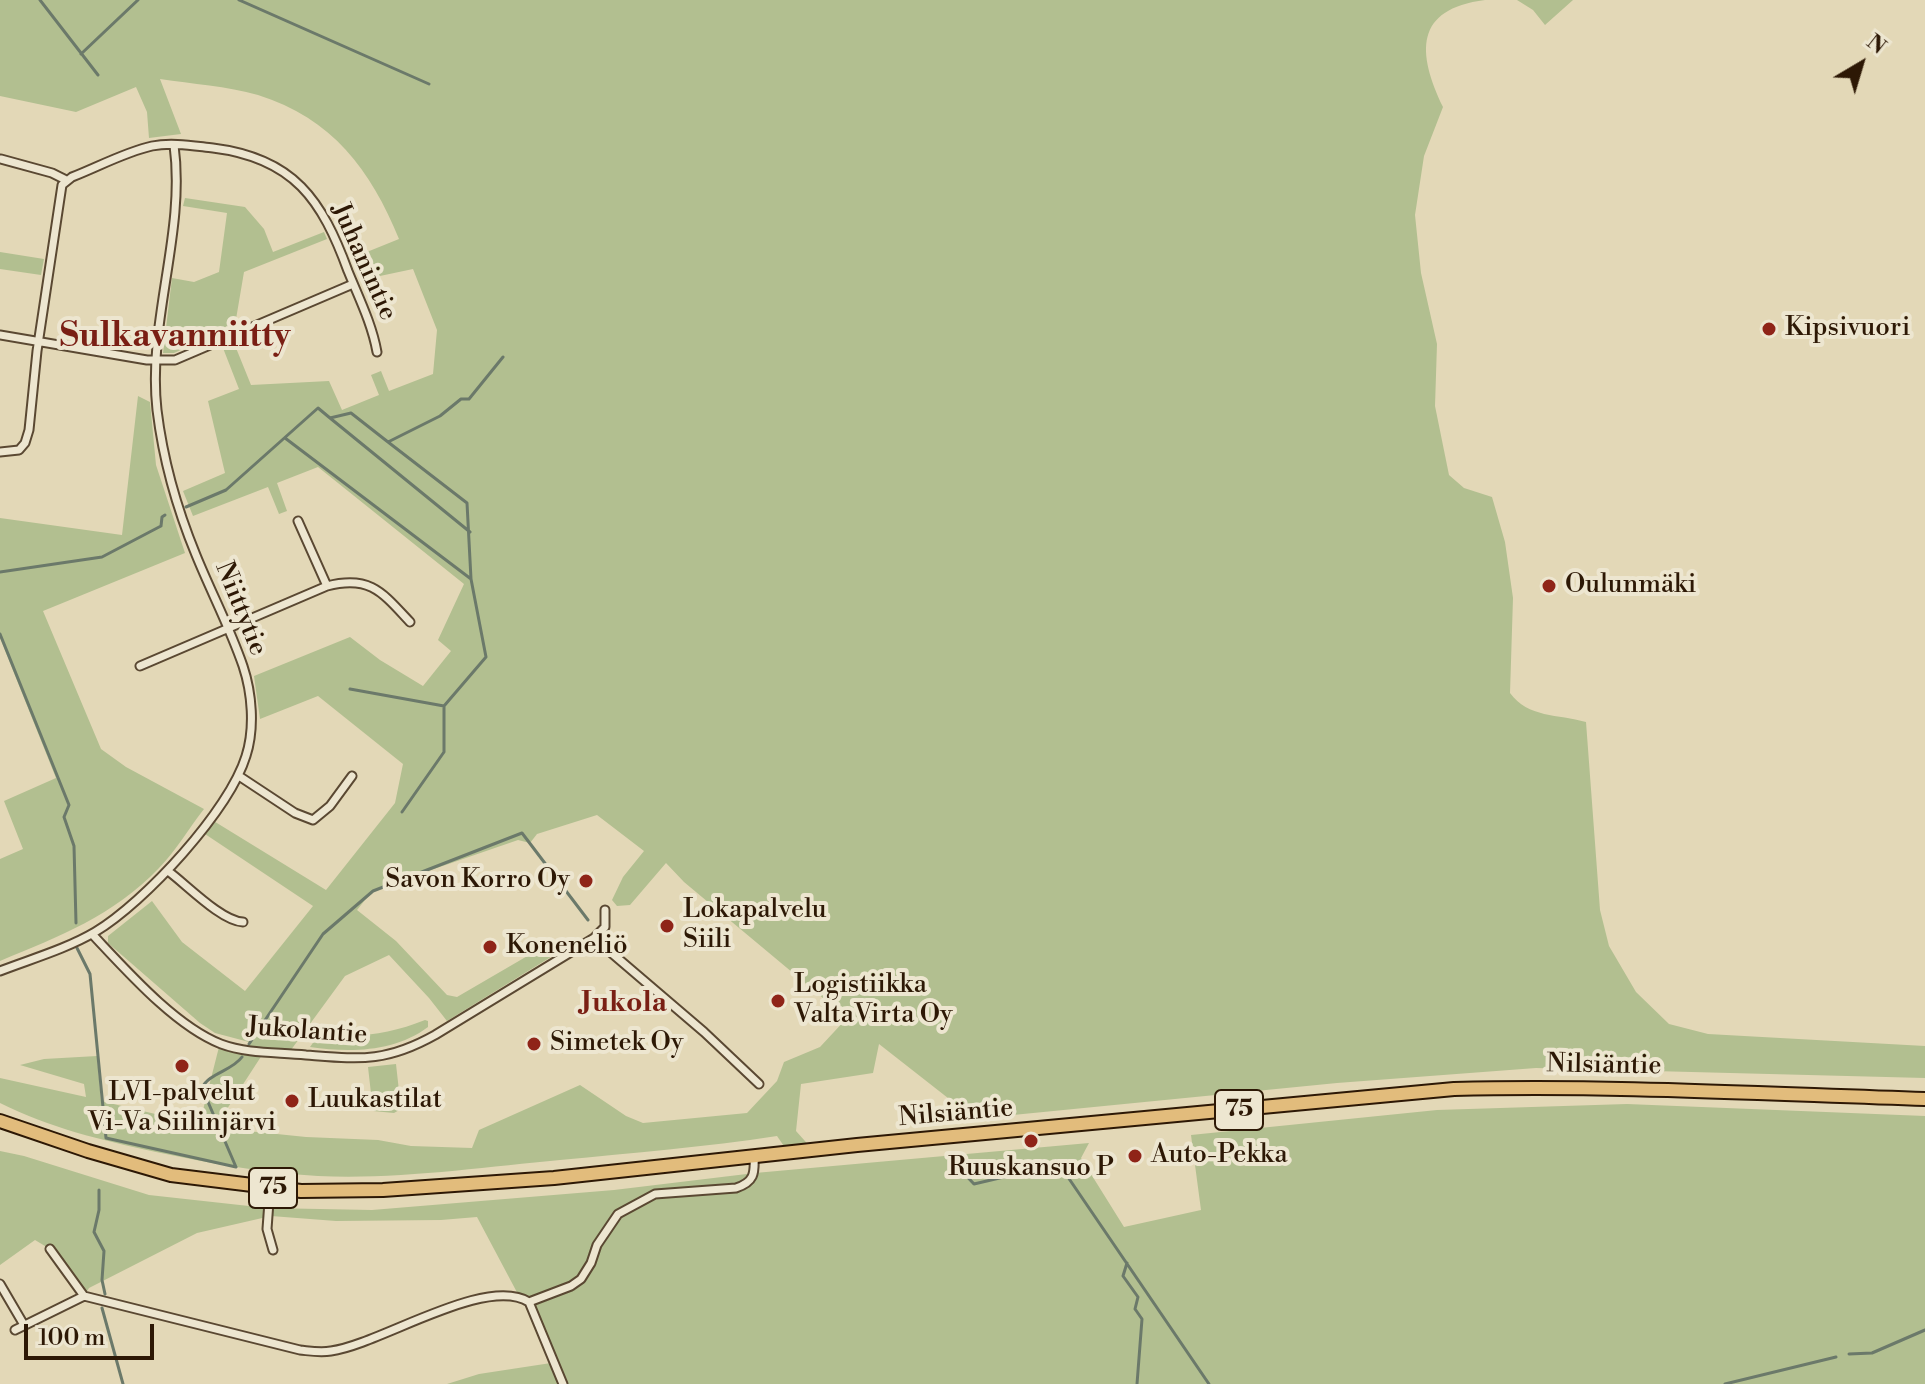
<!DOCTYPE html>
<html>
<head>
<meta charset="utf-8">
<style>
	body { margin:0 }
	#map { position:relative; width:1925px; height:1384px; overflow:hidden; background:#e3d8b7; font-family:"Libre Bodoni",serif }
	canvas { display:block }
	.north { position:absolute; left:1821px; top:24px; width:80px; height:80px; -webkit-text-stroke:6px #ede6d0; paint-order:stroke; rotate:38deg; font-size:22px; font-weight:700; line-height:32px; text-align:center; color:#2d1805 }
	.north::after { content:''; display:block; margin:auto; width:28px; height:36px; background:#2d1805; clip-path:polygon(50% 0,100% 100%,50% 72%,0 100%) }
	.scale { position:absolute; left:24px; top:1324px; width:130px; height:36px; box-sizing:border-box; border:4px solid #2d1805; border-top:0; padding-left:10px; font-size:24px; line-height:28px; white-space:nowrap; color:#2d1805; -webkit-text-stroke:6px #ede6d0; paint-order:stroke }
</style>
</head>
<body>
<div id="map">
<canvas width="1925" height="1384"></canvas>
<div class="north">N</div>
<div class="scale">100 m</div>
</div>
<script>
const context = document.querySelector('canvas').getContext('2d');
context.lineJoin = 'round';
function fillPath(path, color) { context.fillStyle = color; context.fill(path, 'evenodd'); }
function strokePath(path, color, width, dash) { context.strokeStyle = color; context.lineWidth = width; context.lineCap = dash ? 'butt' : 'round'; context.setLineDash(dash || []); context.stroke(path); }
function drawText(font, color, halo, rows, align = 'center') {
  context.font = font + ' "Libre Bodoni",serif'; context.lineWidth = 8; context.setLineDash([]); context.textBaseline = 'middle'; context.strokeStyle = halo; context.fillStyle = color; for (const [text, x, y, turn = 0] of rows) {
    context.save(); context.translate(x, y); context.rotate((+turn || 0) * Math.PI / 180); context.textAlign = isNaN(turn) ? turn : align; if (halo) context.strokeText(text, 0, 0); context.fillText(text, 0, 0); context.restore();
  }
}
const green = new Path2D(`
	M0 0H1485C1414 9 1417 53 1443 107L1424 156 1415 215 1421 273 1437 344 1435 406 1449 475 1464 488 1492 497 1505 542 1513 598 1510 693C1528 718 1558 714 1586 722L1600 910 1609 946 1636 992 1669 1024 1708 1034 1925 1046V1078L1536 1068 1337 1083 942 1122 943 1112 956 1113 962 1109 879 1044 873 1073 801 1084 796 1131 813 1150 788 1152 777 1136C705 1147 633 1153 560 1160 484 1167 394 1180 318 1176 263 1173 209 1163 156 1152 101 1140 50 1128 0 1103V1078L86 1097 84 1084 20 1065 44 1059 97 1056 101 1101 193 1123 203 1110 220 1043 247 1050 249 1042 215 1033 200 1023 108 943V936L152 901 182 942 245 991 313 906 202 832 212 820 326 890 395 803 403 764 318 696 260 719 254 676 350 637 380 660 423 686 451 651 438 640 464 584 318 467 277 483 287 511 279 514 268 487 193 516 183 491 225 473 208 401 239 389 223 348 234 343 251 385 329 381 342 410 379 395 371 375 381 371 389 391 433 374 437 330 413 269 361 280 352 258 399 239C371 170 332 118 258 95 227 86 192 84 160 79L181 134 149 138 147 112 136 87 76 112 0 96ZM597 815 644 851 623 877 612 900 617 906 630 905 666 863 684 882 847 1018 820 1047 784 1062 777 1081 747 1113 643 1123 626 1116 580 1085 479 1130 472 1148 411 1146 378 1140 306 1137 228 1129 227 1109 264 1052 288 1054 345 976 389 955 429 998 447 1021 559 952 556 947 548 944 457 997 447 995 396 941 357 910 373 890 518 840 530 843 537 834Z
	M1517 0H1573L1545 25 1533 10Z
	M185 198 245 207 264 229 273 252 324 232 327 239 244 272 235 325 174 353H163L172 278 194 282 219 272 227 213 183 206Z
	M0 252 44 259 41 275 0 269Z
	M138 396 150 402 156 465 185 553 43 611 101 749 126 767 204 809C189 828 176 851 159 868 113 916 60 936 0 961V859L23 849 4 801 56 778 0 638V518L122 535Z
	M425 1020 428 1021V1027C395 1052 350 1053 310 1047L320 1033C357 1039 390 1034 425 1020Z
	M396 1064 401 1109 394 1113 373 1111 368 1067Z
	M1627 1104 1925 1116V1384H563L534 1312 520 1298 477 1217 441 1220 336 1221 271 1216 197 1233 89 1288 84 1296 50 1249 35 1240 0 1265V1151L24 1156 149 1195 267 1208 372 1210 614 1190 755 1173 1089 1143 1081 1158 1124 1227 1201 1210 1191 1135 1437 1110Z
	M551 1363 559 1384H447L479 1374Z`);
const stream = new Path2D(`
	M40 0 98 75
	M239 0 429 84
	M81 54 138 0
	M330 418 470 532
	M285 438 471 579 486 657 444 706 350 689
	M388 442 467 503 471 579
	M186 507 226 490 318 408 330 418 351 413 388 442 440 416 461 399H469L503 357
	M0 572 102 557 161 526 162 517 165 515
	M0 634 69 805 64 817 74 846 76 923
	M402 812 444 752V706
	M77 948 90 974 106 1138 236 1167
	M249 1044 323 934 373 891 522 833 588 920
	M236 1167 202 1088C209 1073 232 1071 242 1057
	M958 1167 974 1184 1059 1164 1209 1384
	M99 1190V1210L94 1232 104 1251 102 1280 105 1294
	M1127 1263 1123 1276 1138 1297 1135 1309 1142 1319 1137 1384
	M102 1308 123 1384
	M1849 1354 1872 1353 1925 1330
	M1725 1384 1836 1357`);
const street = new Path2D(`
	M1 159 52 173 66 180
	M0 335 147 360H175L353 284
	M0 452 19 450 25 443 29 430 37 351 62 185 72 177C98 167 125 152 152 146 172 142 194 146 213 148 294 158 322 200 348 271 359 298 372 324 377 352
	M298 521 327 586
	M140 666 327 586C370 575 382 592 410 622
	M239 776 295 813 313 820 330 806 352 776
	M168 871C186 884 221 921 243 922
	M92 934C126 970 175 1026 221 1044 248 1054 277 1052 306 1055 359 1059 385 1063 435 1035L594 938 605 927V910
	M594 938 704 1032 759 1084
	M0 971C31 959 66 949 95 932 145 902 229 811 246 756 255 728 252 693 243 666 230 628 211 592 196 555 177 509 163 459 157 410 147 321 186 233 174 145
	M270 1188 267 1229 273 1250
	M50 1249 84 1296
	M0 1284 24 1325
	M529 1302 571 1286 581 1279 591 1263 597 1245 618 1214 655 1194 736 1188C754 1182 755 1174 754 1156
	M15 1330 84 1296 300 1350C310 1351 320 1353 331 1351 381 1344 485 1275 529 1302L563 1384`);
const primary = new Path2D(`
	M0 1121 88 1151 171 1175 301 1191 383 1190 554 1178 857 1145 1454 1089C1611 1085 1768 1094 1925 1099`);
const markers = [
	[1769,329,8,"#8f2418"],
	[1549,586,8,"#8f2418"],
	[586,881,8,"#8f2418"],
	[667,926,8,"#8f2418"],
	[490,947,8,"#8f2418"],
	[778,1001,8,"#8f2418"],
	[534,1044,8,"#8f2418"],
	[182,1066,8,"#8f2418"],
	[292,1101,8,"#8f2418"],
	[1031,1141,8,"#8f2418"],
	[1135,1156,8,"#8f2418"]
];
const shields = [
	[1239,1110,48],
	[273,1188,48]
];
const shieldNames = [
	["75",1239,1110],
	["75",273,1188]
];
const streetNames = [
	["Juhanintie",363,262,66],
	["Niittytie",240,609,68],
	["Jukolantie",307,1032,4],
	["Nilsiäntie",1604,1066,1],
	["Nilsiäntie",956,1114,-5]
];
const poiNames = [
	["Kipsivuori",1785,329],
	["Oulunmäki",1565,586],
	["Savon Korro Oy",570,881,"right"],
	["Lokapalvelu",683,911],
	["Siili",683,941],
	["Koneneliö",506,947],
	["Logistiikka",794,986],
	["ValtaVirta Oy",794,1016],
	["Simetek Oy",550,1044],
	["LVI-palvelut",182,1094,"center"],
	["Vi-Va Siilinjärvi",182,1124,"center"],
	["Luukastilat",308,1101],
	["Auto-Pekka",1151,1156],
	["Ruuskansuo P",1031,1169,"center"]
];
const neighbourhoodNames = [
	["Jukola",624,1004]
];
const districtNames = [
	["Sulkavanniitty",175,338]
];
fillPath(green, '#b2bf90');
strokePath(stream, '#6b796a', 3);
strokePath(street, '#5a4832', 11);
strokePath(primary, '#2d1805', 16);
strokePath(street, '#ede6d0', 7);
strokePath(primary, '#e2bc7c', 12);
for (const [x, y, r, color] of markers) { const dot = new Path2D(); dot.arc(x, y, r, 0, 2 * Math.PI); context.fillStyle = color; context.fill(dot); strokePath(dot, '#ede6d0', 3); }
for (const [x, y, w] of shields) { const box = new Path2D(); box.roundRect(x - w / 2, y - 20, w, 40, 6); context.fillStyle = '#ede6d0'; context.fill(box); strokePath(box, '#2d1805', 2); }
drawText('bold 24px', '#2d1805', null, shieldNames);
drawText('26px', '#2d1805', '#ede6d0', streetNames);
drawText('26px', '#2d1805', '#ede6d0', poiNames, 'left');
drawText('bold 28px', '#7a1f14', '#ede6d0', neighbourhoodNames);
drawText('bold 34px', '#7a1f14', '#ede6d0', districtNames);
</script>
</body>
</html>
